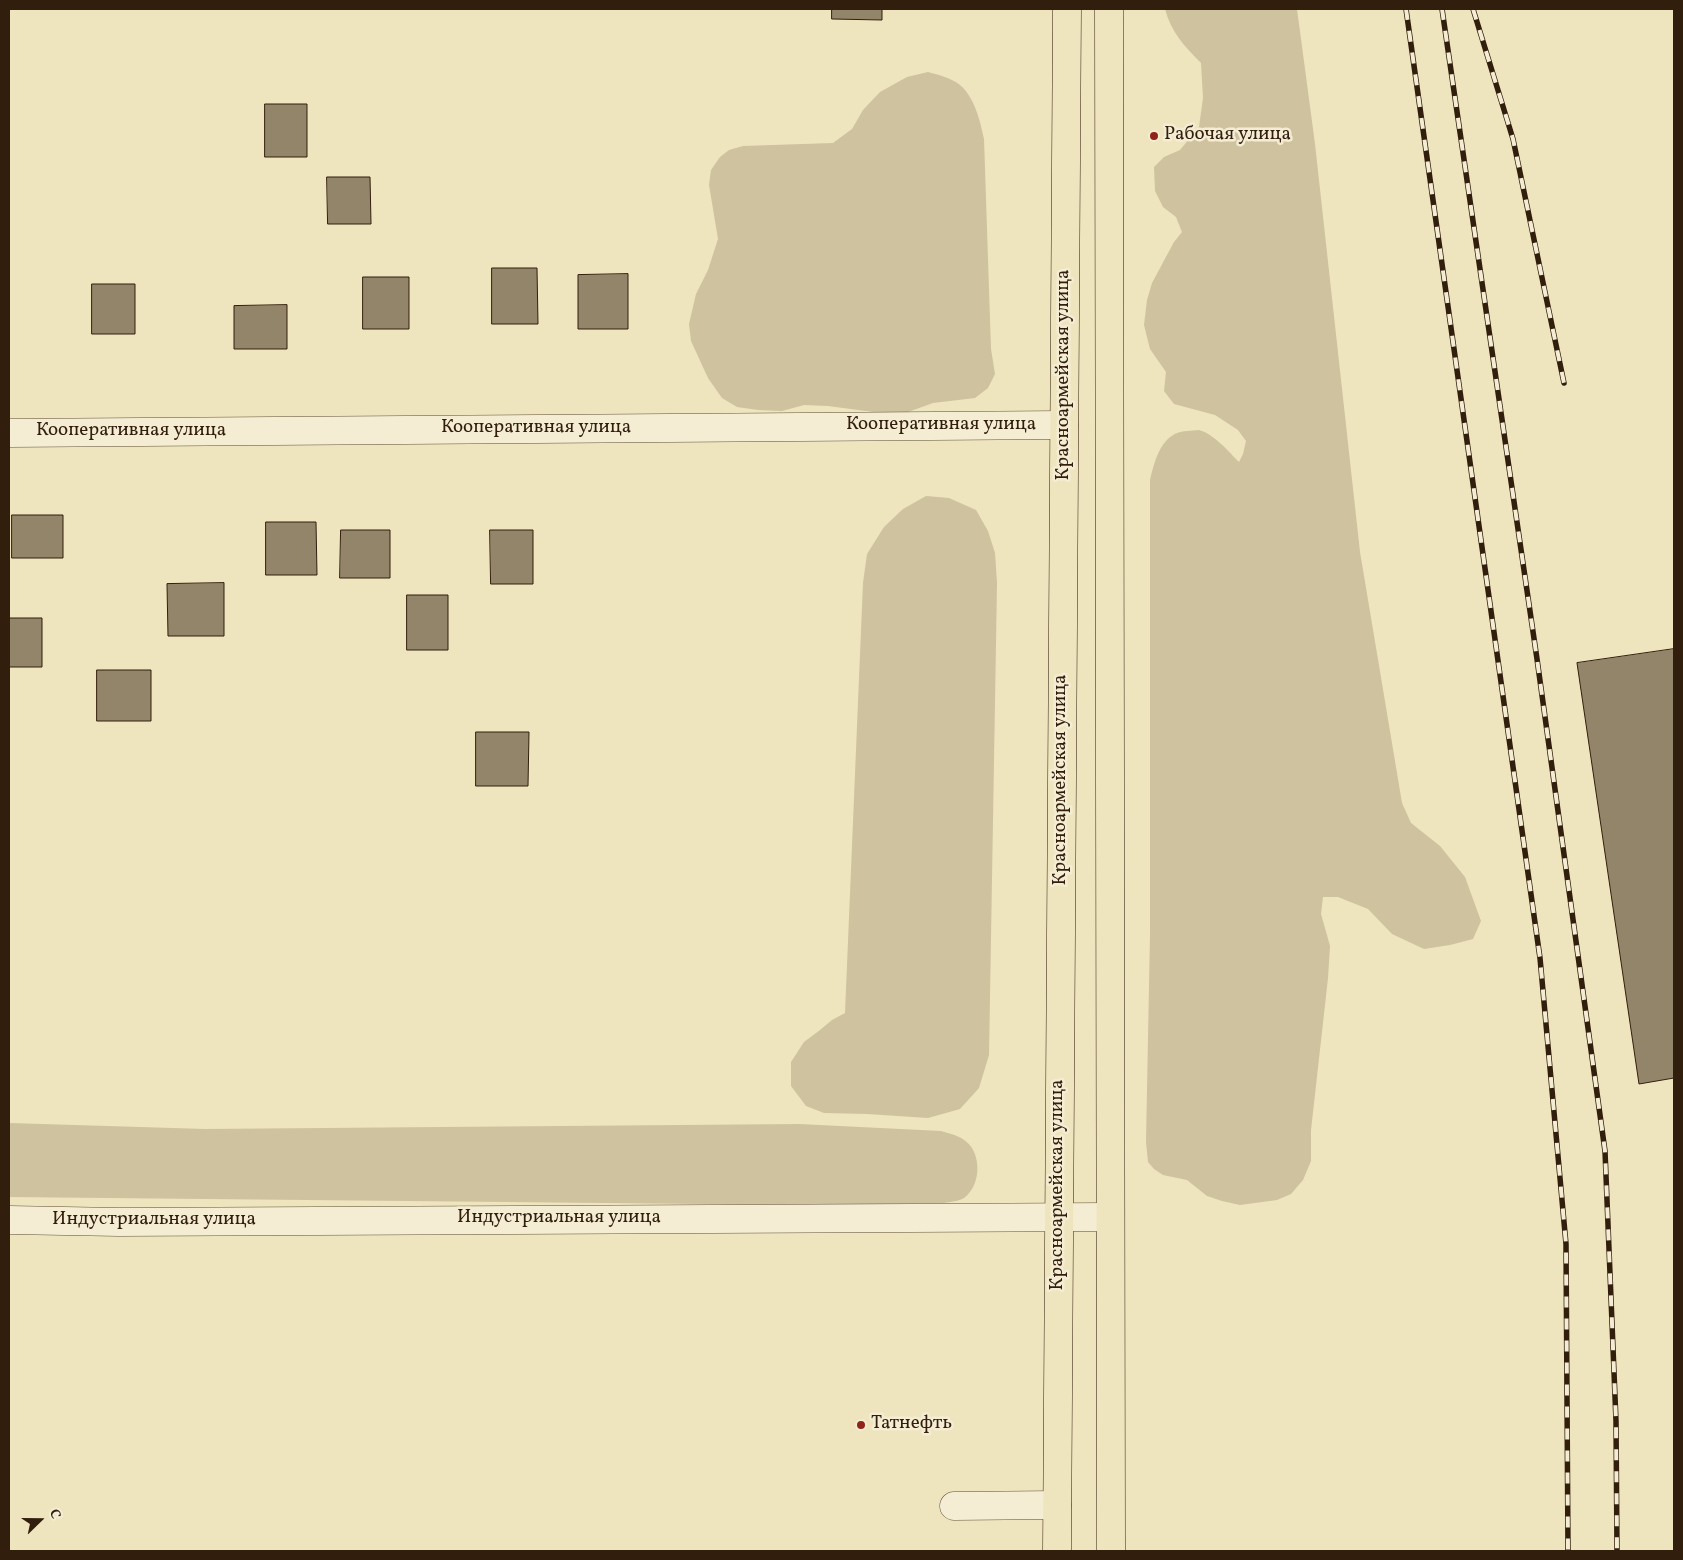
<!DOCTYPE html>
<html>
<head>
<meta charset="utf-8">
<style>
	body { margin:0 }
	#map { position:relative; width:1683px; height:1560px; overflow:hidden; background:#eee4bd; font-family:Vollkorn,serif }
	canvas { display:block }
	.frame { position:absolute; inset:0; border:10px solid #311e0d; pointer-events:none }
	.north { position:absolute; left:15px; top:1495px; width:50px; height:50px; -webkit-text-stroke:4px #f4edd4; paint-order:stroke; rotate:68deg; font-size:14px; font-weight:700; line-height:20px; text-align:center; color:#311e0d }
	.north::after { content:''; display:block; margin:auto; width:18px; height:22px; background:#311e0d; clip-path:polygon(50% 0,100% 100%,50% 72%,0 100%) }
</style>
</head>
<body>
<div id="map">
<canvas width="1683" height="1560"></canvas>
<div class="frame"></div>
<div class="north">С</div>
</div>
<script>
const context = document.querySelector('canvas').getContext('2d');
context.lineJoin = 'round';
function fillPath(path, color) { context.fillStyle = color; context.fill(path, 'evenodd'); }
function strokePath(path, color, width, dash) { context.strokeStyle = color; context.lineWidth = width; context.lineCap = dash ? 'butt' : 'round'; context.setLineDash(dash || []); context.stroke(path); }
function drawText(font, color, halo, rows, align = 'center') {
  context.font = font + ' Vollkorn,serif'; context.lineWidth = 5; context.setLineDash([]); context.textBaseline = 'middle'; context.strokeStyle = halo; context.fillStyle = color; for (const [text, x, y, turn = 0] of rows) {
    context.save(); context.translate(x, y); context.rotate((+turn || 0) * Math.PI / 180); context.textAlign = isNaN(turn) ? turn : align; if (halo) context.strokeText(text, 0, 0); context.fillText(text, 0, 0); context.restore();
  }
}
const green = new Path2D(`
	M1165 9H1297L1315 144 1360 552 1402 803 1411 823 1440 846 1465 877 1481 921 1473 939 1450 945 1424 949 1392 934 1368 909 1338 897H1323L1321 914 1330 946 1328 978 1311 1130V1161L1303 1180 1291 1194 1277 1200 1240 1205 1222 1201 1207 1196 1187 1180 1163 1175 1154 1169 1148 1162 1146 1142 1150 935V480C1155 459 1162 432 1187 431 1191 431 1196 430 1199 430 1214 434 1229 452 1239 462L1243 454 1246 441 1238 430 1215 415 1174 404 1164 391 1166 372 1150 349 1144 325 1147 300 1152 283 1174 242 1182 232 1176 217 1163 207 1155 191 1154 167 1164 157 1180 150 1199 127 1203 98 1201 63C1185 47 1171 32 1165 9Z
	M928 72C939 75 951 78 960 85 975 98 980 121 984 139L991 349 995 374 988 388 975 398 933 403 908 412 881 413 828 406 804 405 782 411 758 410 737 407 722 398 708 378 691 341 689 324 696 294 708 270 718 239 709 185 711 170 720 157 729 150 743 146 833 143 852 129 863 110 880 92 907 77Z
	M926 496 949 498 976 510 988 531 995 553 997 583 989 1055 979 1088 960 1109 928 1118 867 1114 824 1113 806 1106 791 1086V1062L804 1042 820 1030 832 1020 845 1013 863 583 867 554 884 527 903 509Z
	M9 1123 205 1129 799 1124 941 1131C952 1134 965 1137 972 1148 981 1163 979 1187 964 1198 959 1201 950 1202 944 1203L804 1205 9 1197Z`);
const building = new Path2D(`
	M832 9H882V20L832 19Z
	M265 104H307V157H265Z
	M327 177H370L371 224H328Z
	M492 268H537L538 324H492Z
	M628 274V329H578V275Z
	M363 277H409V329H363Z
	M92 284H135V334H92Z
	M287 305V349H234V306Z
	M12 515H63V558H12Z
	M266 522H316L317 575H266Z
	M341 530H390V578H340Z
	M490 530H533V584H491Z
	M224 583V636H168L167 584Z
	M407 595H448V650H407Z
	M9 618H42V667H9Z
	M1674 649V1078L1639 1084 1577 663Z
	M97 670H151V721H97Z
	M476 732H529L528 786H476Z`);
const minor = new Path2D(`
	M9 433 1064 425
	M9 1220 119 1222 1109 1217
	M954 1506 1057 1505`);
const major = new Path2D(`
	M1109 9 1111 1551
	M1057 1551 1067 9`);
const rail = new Path2D(`
	M1406 9 1540 958 1566 1244 1568 1551
	M1442 9 1537 659 1605 1151 1616 1421 1617 1551
	M1473 9 1513 139 1564 383`);
const markers = [
	[1154,136,5,"#8f2418"],
	[861,1425,5,"#8f2418"]
];
const poiNames = [
	["Рабочая улица",1164,136],
	["Татнефть",871,1425]
];
const streetNames = [
	["Красноармейская улица",1065,375,-90],
	["Кооперативная улица",941,426],
	["Кооперативная улица",536,429],
	["Кооперативная улица",131,432],
	["Красноармейская улица",1062,780,-90],
	["Красноармейская улица",1059,1185,-90],
	["Индустриальная улица",559,1219],
	["Индустриальная улица",154,1221]
];
fillPath(green, '#cec29f');
fillPath(building, '#938569');
strokePath(building, '#311e0d', 1);
strokePath(minor, '#605039', 29);
strokePath(major, '#311e0d', 29);
strokePath(minor, '#f4edd4', 28);
strokePath(major, '#eee4bd', 28);
strokePath(rail, '#311e0d', 5.5);
strokePath(rail, '#f4edd4', 4, [11]);
for (const [x, y, r, color] of markers) { const dot = new Path2D(); dot.arc(x, y, r, 0, 2 * Math.PI); context.fillStyle = color; context.fill(dot); strokePath(dot, '#f4edd4', 2); }
drawText('19px', '#311e0d', '#f4edd4', poiNames, 'left');
drawText('19px', '#311e0d', '#f4edd4', streetNames);
</script>
</body>
</html>
